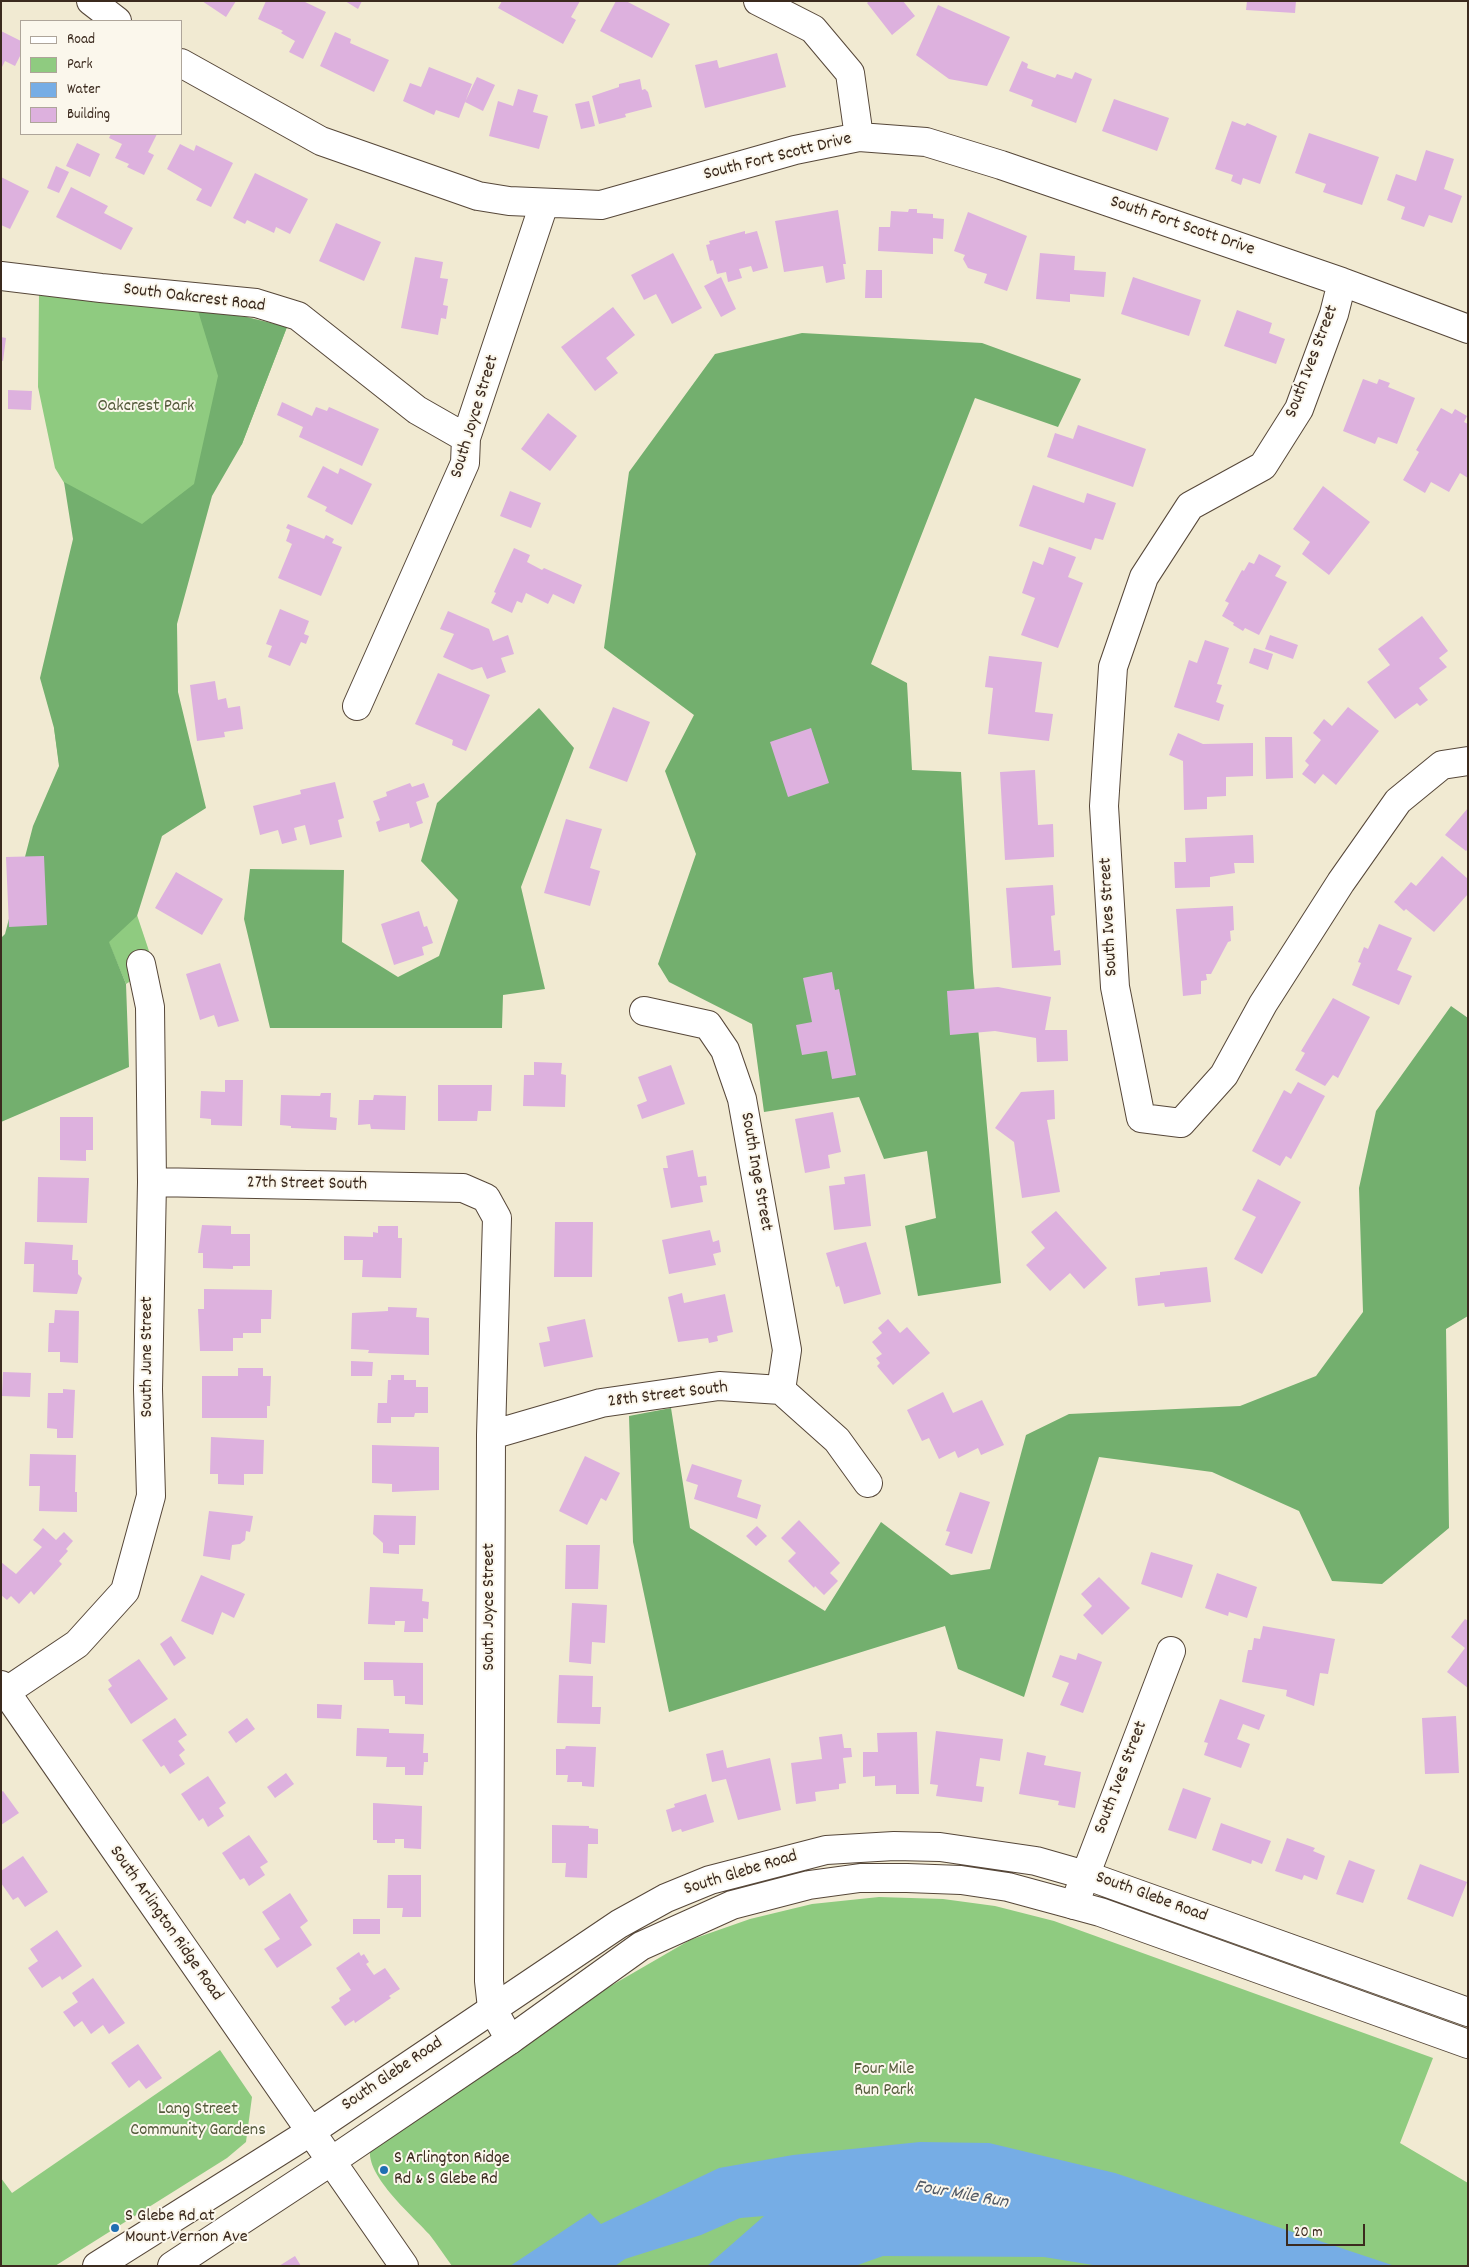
<!DOCTYPE html>
<html>
<head>
<meta charset="utf-8">
<style>
	body { margin:0 }
	#map { position:relative; width:1469px; height:2267px; overflow:hidden; background:#f1ead2; font-family:Dekko,sans-serif }
	canvas { display:block }
	.frame { position:absolute; inset:0; border:2px solid #3b2a1e; pointer-events:none }
	.legend { position:absolute; left:20px; top:20px; width:162px; height:115px; box-sizing:border-box; background:#fbf7ec; border:1px solid #aea59a; margin:0; padding:6px 9px; list-style:none; font-size:15px; color:#3b2a1e }
	.legend li { display:flex; align-items:center; gap:10px; height:25px }
	.legend b { width:25px; border:1px solid #aea59a }
	.scale { position:absolute; left:1286px; top:2224px; width:79px; height:22px; box-sizing:border-box; border:2px solid #3b2a1e; border-top:0; padding-left:6px; font-size:15px; line-height:18px; white-space:nowrap; color:#3b2a1e; -webkit-text-stroke:4px #fbf7ec; paint-order:stroke }
</style>
</head>
<body>
<div id="map">
<canvas width="1469" height="2267"></canvas>
<div class="frame"></div>
<ul class="legend">
<li><b style="height:6px;background:#fff"></b>Road</li>
<li><b style="height:14px;background:#8fcb80"></b>Park</li>
<li><b style="height:14px;background:#76ade5"></b>Water</li>
<li><b style="height:14px;background:#ddb1de"></b>Building</li>
</ul>
<div class="scale">20 m</div>
</div>
<script>
const context = document.querySelector('canvas').getContext('2d');
context.lineJoin = 'round';
function fillPath(path, color) { context.fillStyle = color; context.fill(path, 'evenodd'); }
function strokePath(path, color, width, dash) { context.strokeStyle = color; context.lineWidth = width; context.lineCap = dash ? 'butt' : 'round'; context.setLineDash(dash || []); context.stroke(path); }
function drawText(font, color, halo, rows, align = 'center') {
  context.font = font + ' Dekko,sans-serif'; context.lineWidth = 4; context.setLineDash([]); context.textBaseline = 'middle'; context.strokeStyle = halo; context.fillStyle = color; for (const [text, x, y, turn = 0] of rows) {
    context.save(); context.translate(x, y); context.rotate((+turn || 0) * Math.PI / 180); context.textAlign = isNaN(turn) ? turn : align; if (halo) context.strokeText(text, 0, 0); context.fillText(text, 0, 0); context.restore();
  }
}
const green = new Path2D(`
	M39 295 246 317 287 327 242 444 178 514 123 873 154 966 126 984 72 855 54 728 104 548 55 468 38 387Z
	M879 1897 943 1899 995 1906 1054 1921 1433 2058 1400 2143 1468 2183V2266H452C444 2255 437 2244 429 2234 412 2215 362 2173 371 2146L576 2006 690 1940 750 1919 812 1904Z
	M220 2050 252 2097 246 2142 227 2158 55 2266H1V2178L12 2193Z`);
const forest = new Path2D(`
	M198 311 246 317 287 327 242 444 212 496 177 624 178 692 206 808 162 836 137 916 109 942 126 984 129 1067 1 1122V938L5 934 33 826 59 766 54 728 40 678 73 539 64 482 142 524 194 484 218 376Z
	M802 333 982 343 1081 379 1058 427 975 398 871 664 907 683 912 770 961 772 973 972 1001 1283 918 1296 905 1226 936 1218 927 1151 884 1159 859 1097 764 1112 752 1024 669 982 658 964 696 854 665 771 694 715 604 648 629 472 715 354Z
	M539 708 574 748 521 887 545 989 503 995 502 1028H270L244 919 250 869 344 870 342 942 398 977 439 956 458 900 421 861 437 803Z
	M1451 1006 1468 1018V1316L1446 1329 1449 1528 1382 1584 1332 1581 1299 1511 1212 1472 1099 1457 1024 1697 958 1669 945 1626 669 1712 633 1542 629 1416 671 1408 690 1528 825 1611 881 1522 951 1575 990 1569 1026 1435 1069 1414 1240 1406 1316 1376 1363 1312 1359 1188 1376 1111Z`);
const water = new Path2D(`
	M920 2142 989 2143 1115 2173 1395 2266H1099L1044 2257 883 2256 855 2266H707L764 2216 740 2218 701 2235 625 2259 615 2266H510L590 2213 601 2224 719 2168 793 2155Z`);
const building = new Path2D(`
	M202 1H236L226 17Z
	M266 1H303L326 12 303 59 289 52 295 41 281 33 283 31 258 19Z
	M345 1H362L358 9Z
	M502 1H580L571 17 576 20 563 44 498 8Z
	M616 1H626L670 24 652 58 600 31Z
	M869 1H903L915 16 892 35 867 3Z
	M1247 1H1296L1295 13 1246 10Z
	M938 5 1010 37 987 86 949 79 916 55Z
	M1 31 21 41V54L15 66 5 61 1 69Z
	M335 32 351 39 350 43 389 60 374 92 320 66Z
	M777 53 786 87 705 108 695 65 717 60 719 68Z
	M1022 61 1028 64 1027 68 1055 78 1057 74 1072 79 1075 72 1092 79 1076 123 1031 106 1033 100 1009 91Z
	M429 67 472 84 459 118 436 110 434 115 403 101 410 83 421 87Z
	M477 77 495 85 483 111 465 102Z
	M640 79 642 90 645 89 648 92 652 107 625 114 626 117 599 124 592 96 619 87V84Z
	M518 89 538 95 533 112 548 116 539 149 489 136 498 101 513 106Z
	M1114 99 1169 118 1157 151 1102 131Z
	M589 101 595 126 581 129 575 104Z
	M1232 121 1245 126 1247 123 1277 136 1260 184 1243 178 1241 185 1231 181 1233 175 1215 169Z
	M1309 133 1379 157 1362 205 1323 192 1326 184 1295 173Z
	M111 134H157L148 152 154 155 144 175 127 167 129 164 115 158 122 144 109 138Z
	M77 143 100 154 90 177 66 166Z
	M180 144 194 151 196 145 233 163 211 207 196 200 202 189 167 169Z
	M1426 150 1454 159 1444 189 1462 196 1452 223 1429 215 1424 227 1401 219 1405 207 1387 200 1396 174 1416 181Z
	M56 166 69 172 59 193 47 188Z
	M255 173 308 199 290 234 276 227 274 233 247 220 245 224 233 218Z
	M1 177 29 191 10 229 1 225Z
	M71 187 108 206 104 213 133 228 121 250 56 217Z
	M909 209H917V213L933 214V218L944 219 943 239 933 238V254L878 251 879 227H890L891 211 908 212Z
	M838 210 846 264H843L845 279 826 283 823 266 784 272 775 221Z
	M968 212 1027 236 1007 291 984 283 987 274 968 268 963 259 965 255 954 251Z
	M336 223 381 242 364 281 319 261Z
	M745 231V234L757 231 768 268 753 272 751 266 739 269 742 278 728 282 726 272 717 274 713 260 710 261 706 245 710 244 709 241Z
	M673 253 702 308 672 324 656 294 644 300 631 275Z
	M1040 253 1075 256 1074 270 1106 272 1104 297 1070 294V302L1036 299Z
	M415 257 443 262 440 278 448 279 443 305 448 306 446 319 441 318 438 335 401 328Z
	M866 270H882V298H865Z
	M721 277 736 309 721 317 704 286Z
	M1133 277 1201 300 1189 336 1121 314Z
	M613 307 635 335 606 358 618 373 595 391 561 347Z
	M1237 310 1272 323 1269 333 1285 339 1276 364 1224 346Z
	M1 337 6 338 3 361 1 360Z
	M1363 379 1377 384 1379 379 1390 383 1388 387 1415 398 1397 444 1378 437 1375 444 1343 431Z
	M8 390 32 391 31 410 8 409Z
	M282 402 312 416 316 407 327 411 329 407 379 429 362 466 299 437 303 427 277 415Z
	M1441 408 1452 414 1455 409 1467 416 1464 422 1468 424V478L1460 473 1449 492 1431 482 1425 493 1403 480 1419 452 1416 450Z
	M548 413 577 436 550 471 521 449Z
	M1078 425 1146 449 1133 487 1047 457 1055 433 1073 439Z
	M323 466 338 474 340 468 372 484 352 525 325 511 327 507 307 497Z
	M1033 485 1084 503 1087 493 1116 503 1103 540 1095 538 1091 550 1019 526Z
	M1323 486 1370 522 1329 575 1302 554 1310 542 1293 529Z
	M510 491 541 503 531 528 500 516Z
	M288 524 324 539 326 535 334 539 332 543 342 547 321 596 278 578 292 544 286 541 290 530 286 528Z
	M1049 547 1076 557 1068 577 1083 583 1058 648 1021 635 1035 598 1022 593 1033 561 1043 565Z
	M514 548 530 555 527 562 542 570 544 568 582 585 574 604 553 594 548 604 526 593 522 603 517 601 512 613 491 603 496 593 494 592Z
	M1259 554 1281 566 1275 576 1287 582 1259 635 1245 628 1243 631 1233 625 1234 623 1222 616 1229 603 1225 601 1242 570 1244 571 1249 562 1254 564Z
	M280 609 309 621 304 634 309 636 306 644 301 642 290 666 268 657 272 646 266 644Z
	M448 611 489 629 493 641 508 635 514 654 501 658 506 672 487 679 482 667 472 670 443 657 454 634 440 629Z
	M1422 616 1448 651 1439 658 1447 667 1419 688 1428 700 1420 706 1417 703 1395 719 1367 682 1390 665 1378 649Z
	M1270 635 1298 645 1293 659 1265 649Z
	M1205 640 1229 648 1217 684 1222 685 1216 702 1224 705 1219 721 1174 707 1189 660 1197 663Z
	M1254 648 1273 654 1268 670 1249 663Z
	M989 656 1042 662 1035 712 1053 714 1049 741 988 734 993 688 985 687Z
	M438 673 490 695 466 751 452 745 453 740 415 724Z
	M215 681 218 700 226 698 228 708 240 706 243 729 224 732 225 737 197 741 190 685Z
	M613 707 650 722 627 782 589 768Z
	M1348 707 1379 731 1336 785 1323 774 1315 784 1302 774 1309 765 1305 761 1321 740 1313 733 1324 719 1332 726Z
	M811 728 829 783 788 797 770 742Z
	M1178 733 1203 744 1253 743V776L1226 777V796L1207 797V809L1184 810 1183 761 1169 755Z
	M1265 737H1292L1293 778 1266 779Z
	M1035 770 1038 825 1053 824 1054 857 1005 860 1000 772Z
	M335 782 344 818 338 820 342 837 310 845 305 825 294 828 297 840 282 844 278 830 260 835 253 806 301 794 300 790Z
	M410 783 412 787 424 783 429 797 416 802 423 823 410 828 409 823 379 832 376 822 380 820 373 801 387 796 386 792Z
	M1468 808V849L1466 851 1445 835Z
	M566 819 602 829 590 868 600 871 590 906 544 893Z
	M1253 835 1254 863H1234L1235 873 1210 877V887L1175 888 1174 862H1186L1185 838Z
	M44 856 47 925 9 927 6 857Z
	M1442 856 1468 879V894L1434 932 1406 909 1404 911 1394 902 1411 882 1416 886Z
	M176 872 223 899 202 935 155 908Z
	M1053 885 1055 915 1051 916 1054 951 1060 950 1061 965 1012 968 1006 888Z
	M1233 906 1234 930 1230 931 1231 941 1228 942 1211 974H1206L1207 980 1201 981V994L1183 996 1176 909Z
	M419 911 424 927 427 926 433 943 422 947 424 955 394 965 381 924Z
	M1379 924 1412 938 1397 970 1412 976 1399 1005 1352 985 1361 963 1358 962 1364 947 1368 949Z
	M220 963 239 1021 218 1027 214 1015 200 1020 186 974Z
	M832 972 835 990 839 989 856 1075 832 1079 827 1051 802 1055 796 1025 812 1022 803 978Z
	M998 987 1051 997 1045 1030H1067L1068 1061 1037 1062 1036 1038 995 1031 950 1035 947 991Z
	M1333 998 1370 1017 1338 1078 1333 1075 1325 1086 1295 1070 1305 1053 1301 1051Z
	M534 1062 562 1063 561 1074 566 1075 565 1107 523 1106 524 1075H534Z
	M671 1065 685 1104 642 1119 637 1105 647 1101 638 1077Z
	M225 1080H243L242 1126 211 1125V1119L200 1118 201 1091 225 1092Z
	M1298 1082 1325 1096 1291 1159 1286 1156 1280 1166 1252 1151 1284 1090 1291 1094Z
	M438 1085H492L491 1111H478L477 1121H438Z
	M1054 1090 1055 1119 1047 1120 1060 1192 1022 1198 1014 1142 995 1128 1021 1092Z
	M321 1093H331L330 1117 337 1118 336 1130 291 1128V1126L280 1125 281 1095 320 1096Z
	M374 1095 406 1096 405 1130 371 1129 370 1124 358 1125 359 1100H373Z
	M833 1112 841 1152 828 1155 830 1168 805 1173 795 1119Z
	M60 1117H93V1150H86V1161L60 1160Z
	M693 1150 698 1177 706 1176 707 1185 700 1186 703 1202 671 1208 663 1168H668L666 1156Z
	M865 1174 871 1226 834 1230 829 1186 845 1184 844 1177Z
	M38 1177 89 1178 87 1223 37 1222Z
	M1258 1179 1301 1202 1262 1274 1234 1259 1256 1217 1242 1210Z
	M1056 1211 1107 1268 1084 1289 1070 1273 1050 1291 1026 1265 1045 1248 1031 1232Z
	M555 1222H593L592 1277H554Z
	M202 1225 231 1226V1234H250V1266H233V1269L203 1268V1253H198Z
	M378 1226H398V1238H402L401 1278 362 1277 363 1260H344V1236L373 1237V1232L378 1233Z
	M710 1230 713 1242 719 1240 721 1252 713 1254 716 1265 669 1274 662 1240Z
	M25 1242 73 1245 72 1260H78V1274L82 1278 77 1294 33 1292 34 1264H24Z
	M866 1242 881 1294 844 1304 839 1286 836 1287 826 1253Z
	M1207 1267 1211 1302 1165 1307 1164 1303 1138 1306 1135 1278 1160 1275V1272Z
	M204 1289 272 1290 271 1319H261V1333H243V1338H233V1351H200L198 1309H204Z
	M682 1293 684 1303 725 1294 733 1332 717 1336 718 1341 709 1343 708 1338 678 1342 668 1297Z
	M388 1307 417 1308 416 1317 429 1318V1355L368 1353 369 1350 351 1349 352 1313 388 1311Z
	M55 1310 79 1311 78 1363 60 1362V1352H48L49 1323H54Z
	M585 1319 593 1357 544 1367 539 1343 550 1341 547 1327Z
	M888 1319 900 1333 907 1327 930 1353 893 1385 877 1366 880 1363 876 1358 882 1354 872 1342 882 1333 878 1328Z
	M351 1361 373 1362 372 1376H351Z
	M238 1368H263V1376H271L270 1406H267V1418H202V1376H238Z
	M3 1372 31 1373 30 1397 2 1396Z
	M391 1375H404V1380H416V1387H428V1413H415L414 1417H391V1423H377L378 1403H387L388 1380H391Z
	M63 1389 75 1390 73 1438H57V1429L47 1428 48 1393H63Z
	M943 1392 953 1413 982 1400 1004 1445 981 1455 978 1448 958 1458 955 1451 939 1459 929 1438 922 1441 907 1410Z
	M211 1437 264 1440 263 1474H244V1485L218 1484V1474H210Z
	M372 1445 439 1447V1490L392 1492V1484L372 1483Z
	M30 1454 76 1455 75 1492H77V1512L39 1511 40 1486H29Z
	M585 1456 620 1473 606 1501 601 1498 587 1525 559 1511Z
	M692 1464 742 1480 737 1497 761 1505 757 1519 694 1499 698 1485 686 1481Z
	M960 1492 990 1502 972 1554 945 1545 950 1532 946 1531Z
	M209 1511 253 1516 250 1532 246 1531 245 1540 240 1544 232 1545 230 1560 203 1556Z
	M374 1515 416 1516 415 1545H399V1554L383 1553V1543L373 1534Z
	M799 1520 840 1563 830 1573 838 1581 824 1595 815 1586 814 1588 788 1561 796 1553 781 1538Z
	M757 1526 767 1536 756 1546 746 1536Z
	M43 1528 56 1540 64 1532 73 1541 66 1549 68 1551 59 1561 62 1564 34 1595 31 1591 19 1604 11 1596 7 1600 1 1595V1562L16 1574 42 1547 33 1540Z
	M566 1545H600L598 1589H565Z
	M1151 1552 1193 1565 1182 1598 1141 1584Z
	M1217 1573 1257 1587 1247 1618 1229 1612 1228 1616 1205 1608Z
	M201 1575 245 1594 234 1618 222 1612 213 1635 181 1621Z
	M1099 1577 1130 1608 1102 1635 1083 1615 1092 1606 1081 1594Z
	M370 1587 423 1589 422 1601 429 1602 428 1619 423 1618V1632H404L405 1621H395V1625L368 1624Z
	M572 1603 607 1605 605 1643 592 1642 591 1664 569 1662Z
	M1465 1619 1468 1621V1688L1447 1672 1465 1648 1451 1637Z
	M1263 1626 1335 1639 1328 1674 1320 1673 1314 1706 1286 1696 1287 1690 1242 1682 1248 1650H1252L1254 1638 1260 1639Z
	M171 1636 186 1658 174 1666 160 1644Z
	M1078 1653 1102 1662 1083 1713 1060 1705 1069 1683 1052 1677 1060 1655 1076 1660Z
	M139 1659 168 1699 131 1724 108 1689 112 1686 108 1680Z
	M364 1662 423 1663V1705L405 1704V1696H394L393 1680H364Z
	M559 1675 593 1676 592 1707H601L600 1724 557 1723Z
	M1220 1699 1265 1715 1259 1730 1243 1724 1237 1739 1250 1744 1241 1768 1204 1755 1208 1743 1204 1742Z
	M317 1704 342 1705 341 1719 317 1718Z
	M1456 1716 1459 1773 1425 1774 1422 1718Z
	M175 1718 187 1735 178 1741 185 1750 179 1755 185 1764 170 1774 164 1765 161 1767 142 1740Z
	M247 1718 255 1729 236 1743 228 1732Z
	M357 1728 389 1729V1733L424 1734 423 1753H428V1762H424L423 1775H405V1767H386L387 1757 356 1756Z
	M936 1731 1003 1739 1000 1761 980 1758 976 1786 984 1787 982 1802 936 1796 938 1785 930 1784Z
	M917 1732 919 1794H896V1785L875 1786V1776L863 1777V1752H878L877 1733Z
	M842 1734 844 1748H851L852 1757 843 1758 846 1783 839 1784V1789L815 1792 816 1801 796 1804 791 1763 822 1759 819 1737Z
	M566 1746 596 1747 594 1787 582 1786V1782H567L568 1775H556V1749H565Z
	M723 1750 727 1768 770 1758 781 1810 738 1820 726 1779 712 1782 706 1754Z
	M1027 1752 1046 1756 1044 1765 1081 1772 1075 1808 1058 1805 1059 1801 1019 1794Z
	M286 1773 294 1784 275 1798 267 1787Z
	M208 1776 226 1803 219 1808 224 1816 208 1827 203 1818 199 1821 181 1794Z
	M1183 1788 1211 1798 1196 1839 1168 1830Z
	M3 1791 19 1813 1 1825V1792Z
	M706 1794 714 1822 682 1832 681 1829 672 1832 666 1810 675 1807 674 1804Z
	M373 1803 422 1806 421 1849 404 1848V1839H395V1843H377V1840H373Z
	M1221 1823 1271 1841 1262 1864 1252 1860 1251 1864 1212 1850Z
	M552 1825 589 1826V1828L598 1829V1844H588L587 1878 565 1877 566 1863H552Z
	M249 1835 268 1862 260 1867 265 1875 249 1886 244 1878 240 1880 222 1853Z
	M1287 1838 1315 1848 1313 1851 1325 1856 1317 1880 1304 1875 1302 1880 1275 1871Z
	M23 1856 48 1892 25 1907 18 1897 13 1900 1 1883V1871Z
	M1349 1860 1375 1870 1363 1903 1336 1894Z
	M1420 1864 1467 1882 1453 1917 1407 1899Z
	M388 1875H421V1917H402L403 1908H387Z
	M290 1893 308 1921 300 1927 312 1945 277 1968 264 1949 280 1939 262 1912Z
	M353 1919H380V1934H353Z
	M57 1930 82 1966 62 1980 60 1976 42 1988 28 1968 38 1961 30 1949Z
	M359 1952 361 1956 364 1954 369 1962 366 1964 374 1975 385 1968 400 1989 389 1996 391 1998 355 2023 354 2020 345 2026 331 2007 340 2001 339 1998 351 1990 336 1968Z
	M93 1978 125 2023 109 2034 103 2025 91 2034 82 2021 74 2027 63 2012 78 2002 72 1993Z
	M138 2044 162 2078 146 2089 139 2080 129 2088 111 2063Z
	M295 2256 301 2266H279Z`);
const minor = new Path2D(`
	M91 1 117 21
	M758 1 813 29 850 73 859 137
	M181 63 321 141 478 196 509 201 601 205 795 150 859 137 926 142 1001 165 1342 282 1468 329
	M1 276 101 288 256 303 298 316 417 410 466 438
	M1342 282 1334 314 1299 409 1263 466 1190 506 1144 577 1113 667 1104 806 1115 987 1141 1118 1181 1123 1224 1075 1263 1004 1341 882 1398 801 1442 765 1468 761
	M357 706 465 463 466 438 544 204
	M644 1011 708 1025 725 1050 742 1099 787 1350 781 1390
	M152 1182 463 1188 486 1198 497 1218 491 1435 489 1981 492 2008 510 2040
	M491 1435 601 1403 719 1386 781 1390 837 1440 868 1483
	M1 1695 77 1644 125 1591 151 1496 148 1389 152 1182 150 1007 141 964
	M1074 1905 1171 1651`);
const major = new Path2D(`
	M1 1685 404 2266
	M97 2266 310 2132 619 1924 666 1898 710 1880 826 1850 894 1846 940 1847 1036 1861 1085 1875 1468 2012
	M172 2266 330 2162 510 2040 641 1946 732 1905 809 1885 860 1878H907L961 1880 1008 1887 1100 1912 1468 2044`);
const markers = [
	[384,2170,5,"#1f6fb2"],
	[115,2228,5,"#1f6fb2"]
];
const streetNames = [
	["South Fort Scott Drive",778,158,-14],
	["South Fort Scott Drive",1182,227,19],
	["South Oakcrest Road",194,299,7],
	["South Ives Street",1313,362,-69],
	["South Joyce Street",476,417,-73],
	["South Ives Street",1110,917,-93],
	["South Inge Street",755,1172,80],
	["27th Street South",307,1185,1],
	["South June Street",149,1357,-90],
	["28th Street South",668,1396,-7],
	["South Joyce Street",491,1607,-90],
	["South Ives Street",1122,1778,-69],
	["South Glebe Road",741,1874,-17],
	["South Glebe Road",1151,1898,20],
	["South Arlington Ridge Road",165,1924,55],
	["South Glebe Road",393,2075,-34]
];
const parkNames = [
	["Oakcrest Park",146,408],
	["Four Mile",884,2071],
	["Run Park",884,2092],
	["Lang Street",198,2111],
	["Community Gardens",198,2132]
];
const poiNames = [
	["S Arlington Ridge",394,2160],
	["Rd & S Glebe Rd",394,2181],
	["S Glebe Rd at",125,2218],
	["Mount Vernon Ave",125,2239]
];
const waterNames = [
	["Four Mile Run",961,2196,10]
];
fillPath(green, '#8fcb80');
fillPath(forest, '#73af6e');
fillPath(water, '#76ade5');
fillPath(building, '#ddb1de');
strokePath(minor, '#564739', 30);
strokePath(major, '#564739', 30);
strokePath(minor, '#fff', 28);
strokePath(major, '#fff', 28);
for (const [x, y, r, color] of markers) { const dot = new Path2D(); dot.arc(x, y, r, 0, 2 * Math.PI); context.fillStyle = color; context.fill(dot); strokePath(dot, '#fbf7ec', 2); }
drawText('18px', '#3b2a1e', '#fbf7ec', streetNames);
drawText('18px', '#545a3b', '#fbf7ec', parkNames);
drawText('18px', '#3b2a1e', '#fbf7ec', poiNames, 'left');
drawText('italic 19px', '#505864', '#fbf7ec', waterNames);
</script>
</body>
</html>
